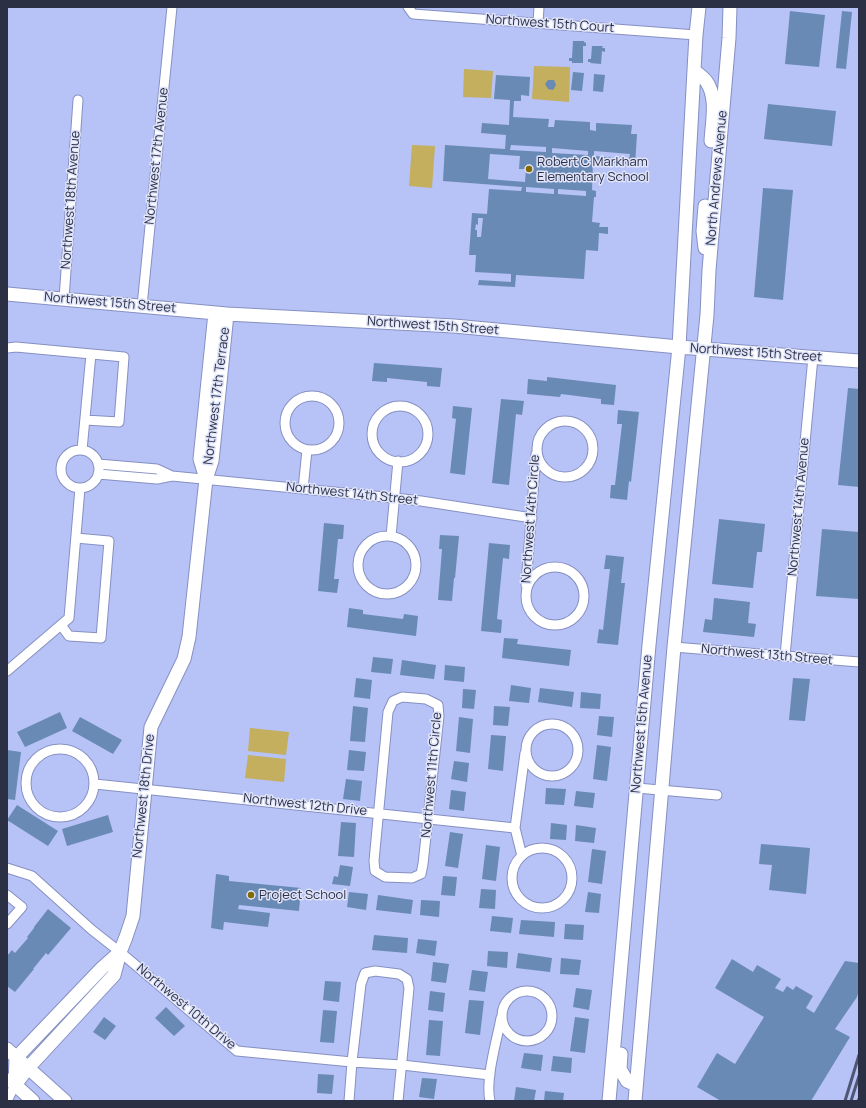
<!DOCTYPE html>
<html>
<head>
<meta charset="utf-8">
<style>
	body { margin:0 }
	#map { position:relative; width:866px; height:1108px; overflow:hidden; background:#b7c2f7; font-family:Manrope,sans-serif }
	canvas { display:block }
	.frame { position:absolute; inset:0; border:8px solid #2c3045; pointer-events:none }
</style>
</head>
<body>
<div id="map">
<canvas width="866" height="1108"></canvas>
<div class="frame"></div>
</div>
<script>
const context = document.querySelector('canvas').getContext('2d');
context.lineJoin = 'round';
function fillPath(path, color) { context.fillStyle = color; context.fill(path, 'evenodd'); }
function strokePath(path, color, width, dash) { context.strokeStyle = color; context.lineWidth = width; context.lineCap = dash ? 'butt' : 'round'; context.setLineDash(dash || []); context.stroke(path); }
function drawText(font, color, halo, rows, align = 'center') {
  context.font = font + ' Manrope,sans-serif'; context.lineWidth = 3; context.setLineDash([]); context.textBaseline = 'middle'; context.strokeStyle = halo; context.fillStyle = color; for (const [text, x, y, turn = 0] of rows) {
    context.save(); context.translate(x, y); context.rotate((+turn || 0) * Math.PI / 180); context.textAlign = isNaN(turn) ? turn : align; if (halo) context.strokeText(text, 0, 0); context.fillText(text, 0, 0); context.restore();
  }
}
const green = new Path2D(`
	M534 66 570 67 569 102 532 99Z
	M464 69 493 71 491 98 463 97Z
	M412 145 435 146 432 188 409 186Z
	M250 728 289 732 286 755 248 751Z
	M248 755 286 759 284 782 245 778Z`);
const building = new Path2D(`
	M790 11 825 15 819 67 785 64Z
	M842 11 852 12 846 69 836 68Z
	M573 41H584V42L586 43V46H583V63H572V61H569V58H572Z
	M592 46H603L602 48H605V52L602 51 601 64 590 63 591 62H588V59H591Z
	M573 72 584 73 582 91 571 90Z
	M594 74 605 75 603 92 593 91Z
	M496 75 530 77 529 96 521 95V101H514L513 117 549 119 548 127H554L555 120 590 122V130L596 131V123L632 125 631 134H637L635 165 593 161 592 190 596 191V197H594L592 222 600 223 599 227H608V234L599 233 598 251 586 250 584 279 516 275 515 287 478 285 479 280 511 282V274L475 272 476 255H469L472 213 487 214 489 189 521 191 522 187 443 181 445 145 505 149 506 135 481 133 482 123 509 125 510 100 494 99ZM511 145 546 147V152L510 150ZM552 148 588 151V155L552 153ZM594 151 630 154 629 159 594 156ZM490 154 520 156 519 169H526L525 182 488 179ZM526 187 554 189V194L526 192ZM558 189 586 191V196L558 194ZM478 218H483L481 237H477V230H475L476 224 478 225Z
	M548 80H554L556 85 553 90 548 89 545 84Z
	M768 104 836 111 832 146 764 139Z
	M763 188 793 190 783 300 754 297Z
	M374 363 442 368 440 387 427 386V382L387 378V382L372 381Z
	M547 377 616 385 614 405 601 404V399L561 394 560 397 527 394 528 379 547 381Z
	M848 388 859 389V487L838 485Z
	M501 399 524 401 522 415 516 414 509 485 492 483Z
	M453 406 472 408 465 475 450 473 456 419 452 418Z
	M618 410 639 412 631 482 629 481 627 500 610 498 611 485H615L622 424H617Z
	M719 519 765 524 762 552H757L753 588 712 584Z
	M324 523 344 525 343 539H338L334 579H339L337 593 318 591Z
	M822 529 859 532V599L816 596Z
	M440 535 459 536 455 578H454L452 601 438 600 442 549H439Z
	M489 543 510 545 509 559 503 558 497 619 502 620 501 633 481 631Z
	M606 555 624 557 621 583H625L618 645 597 643 599 629 603 630 610 569H604Z
	M714 598 750 602 748 623 756 624 754 637 703 632 705 619 712 620Z
	M349 608 363 610V614L403 619 404 614 418 616 416 636 347 627Z
	M504 638 518 639 517 644 571 650 569 666 502 658Z
	M373 657 393 659 391 674 371 672Z
	M402 660 436 665 434 679 400 675Z
	M445 665 465 667 464 682 444 680Z
	M356 678 372 680 370 699 354 697Z
	M793 678 810 679 805 721 789 720Z
	M511 685 531 688 529 703 509 701Z
	M540 688 574 692 572 707 538 702Z
	M463 689 476 690 474 709 462 708Z
	M581 692 601 694 600 709 580 708Z
	M353 706 368 708 365 742 350 741Z
	M494 706 510 707 508 726 493 725Z
	M60 712 67 728 25 747 17 732Z
	M599 716 614 717 612 737 597 735Z
	M80 717 122 740 113 754 72 731Z
	M459 717 473 719 470 753 456 751Z
	M491 735 506 736 503 771 488 769Z
	M597 745 611 747 607 781 593 779Z
	M7 750 21 752 15 800 7 799Z
	M349 750 366 752 364 771 347 770Z
	M454 761 469 763 467 782 451 779Z
	M346 779 362 781 360 801 343 799Z
	M546 788 566 789 564 805 545 804Z
	M451 790 466 792 464 811 449 809Z
	M576 791 595 793 593 808 574 806Z
	M17 805 58 831 48 846 7 820Z
	M108 815 113 832 67 846 62 829Z
	M341 822 356 823 354 857 338 856Z
	M551 823 567 825 566 840 550 839Z
	M576 825 596 828 594 843 575 841Z
	M450 832 463 834 458 868 445 866Z
	M761 844 810 848 806 894 769 890 772 865 759 864Z
	M486 845 500 847 496 881 482 879Z
	M592 849 606 851 602 884 588 882Z
	M340 865 353 867 350 886 332 884 334 876 338 877Z
	M216 874 229 876V881L301 888 299 911 239 905 238 909 270 913 268 927 224 922 223 930 211 928Z
	M443 876 457 877 455 896 441 895Z
	M481 889 496 890 495 909 479 908Z
	M349 892 368 894 366 910 347 907Z
	M588 892 601 894 599 913 585 912Z
	M378 895 413 900 411 914 376 910Z
	M421 900 440 901 439 917 420 915Z
	M48 909 71 928 48 955 46 953 33 969H34L15 992 7 986V956L12 950 15 953 28 938 27 937 34 928V927Z
	M492 916 513 918 511 933 490 931Z
	M521 920 555 922 554 937 519 934Z
	M565 924 584 925 583 940 564 939Z
	M374 935 408 938 407 953 372 950Z
	M418 939 437 941 435 956 416 953Z
	M488 951 508 952 507 968 487 966Z
	M518 953 552 958 550 972 516 968Z
	M561 958 581 960 579 975 560 974Z
	M732 959 753 972 757 965 781 979 775 988 783 992 787 986 793 990 796 986 813 996 806 1008 814 1013 845 961 859 963V990L857 997 835 1029 850 1037 811 1101H721L697 1087 717 1053 735 1064 764 1017 715 988Z
	M433 962 449 964 446 983 431 981Z
	M472 970 488 972 485 992 469 990Z
	M325 981 341 982 339 1002 323 1000Z
	M576 988 592 990 589 1010 573 1007Z
	M430 991 445 993 443 1012 428 1010Z
	M469 1000 484 1001 480 1035 465 1033Z
	M166 1007 185 1026 174 1036 155 1018Z
	M323 1010 337 1011 334 1043 320 1042Z
	M104 1017 116 1026 105 1040 93 1032Z
	M575 1017 589 1019 585 1053 570 1051Z
	M429 1020 443 1021 440 1056 426 1055Z
	M524 1053 543 1055 541 1071 521 1068Z
	M553 1056 572 1058 571 1073 551 1071Z
	M318 1074 334 1075 332 1094 317 1093Z
	M422 1078 437 1079 434 1099 419 1097Z
	M516 1087 536 1090 534 1101H514Z
	M545 1091 564 1093 563 1101H544Z`);
const street = new Path2D(`
	M408 7 413 14 696 35
	M538 23 539 7
	M64 299 78 100
	M142 306 172 7
	M7 348 16 347 124 357 119 422 85 420
	M285 423a27 27 0 1 1 54 0a27 27 0 1 1-54 0Z
	M372 434a28 28 0 1 1 56 0a28 28 0 1 1-56 0Z
	M537 449a28 28 0 1 1 56 0a28 28 0 1 1-56 0Z
	M82 450 91 354
	M61 469a19 19 0 1 1 38 0a19 19 0 1 1-38 0Z
	M98 464 157 469 172 476
	M98 474 157 479 172 476 395 498 421 501 532 518
	M303 489 307 450
	M391 536 398 461
	M358 565a29 29 0 1 1 58 0a29 29 0 1 1-58 0Z
	M526 596a29 29 0 1 1 58 0a29 29 0 1 1-58 0Z
	M526 585 536 454
	M61 625 69 636 101 638 109 541 76 538
	M674 647 859 662
	M785 656 813 357
	M7 671 69 618 80 488
	M402 697 426 699 438 705 439 716 423 864 421 874 412 878 385 877 375 871 374 861 388 712 393 701Z
	M526 750a26 26 0 1 1 52 0a26 26 0 1 1-52 0Z
	M26 783a34 34 0 1 1 68 0a34 34 0 1 1-68 0Z
	M95 784 515 828
	M637 788 717 795
	M512 878a30 30 0 1 1 60 0a30 30 0 1 1-60 0Z
	M522 856 515 828 525 753
	M7 868 32 876 92 930 120 952 237 1051 352 1062 402 1065 490 1075
	M7 895 22 907 7 924
	M502 1016a25 25 0 1 1 50 0a25 25 0 1 1-50 0Z
	M7 1101 15 1085
	M349 1101 352 1062 361 984 365 973 375 971 399 974 407 979 409 988 398 1101
	M490 1101C485 1079 497 1040 501 1018`);
const secondary = new Path2D(`
	M694 70C698 74 703 77 706 81 718 97 712 122 711 141
	M705 206 703 231 705 248
	M7 294 227 314 454 326 679 347 859 361
	M206 479 200 459 215 313
	M7 1049 65 1101
	M621 1054 620 1069 627 1081 636 1085
	M10 1080 33 1101
	M15 1085 28 1068 114 975 120 952 126 937 133 916 151 727 184 659 189 637 206 479 212 461 227 314
	M15 1085 16 1058 102 968 120 952
	M609 1101 649 645 679 347 694 70 696 35 699 7
	M635 1101 674 647 707 315 709 270 729 38 730 7`);
const rail = new Path2D(`
	M845 1101 859 1055
	M851 1101 859 1076
	M858 1101 859 1099`);
const markers = [
	[529,169,4,"#806b05"],
	[251,895,4,"#806b05"]
];
const streetNames = [
	["Northwest 15th Court",550,24,4],
	["Northwest 17th Avenue",157,156,-84],
	["North Andrews Avenue",717,178,-85],
	["Northwest 18th Avenue",71,200,-86],
	["Northwest 15th Street",110,303,5],
	["Northwest 15th Street",433,326,4],
	["Northwest 15th Street",756,353,4],
	["Northwest 17th Terrace",217,396,-83],
	["Northwest 14th Street",352,494,6],
	["Northwest 14th Avenue",799,507,-85],
	["Northwest 14th Circle",531,519,-86],
	["Northwest 13th Street",767,655,5],
	["Northwest 15th Avenue",642,724,-85],
	["Northwest 11th Circle",432,775,-85],
	["Northwest 18th Drive",144,796,-84],
	["Northwest 12th Drive",305,805,6],
	["Northwest 10th Drive",186,1007,40]
];
const poiNames = [
	["Robert C Markham",537,162],
	["Elementary School",537,177],
	["Project School",259,895]
];
fillPath(green, '#c3af5d');
fillPath(building, '#698ab5');
strokePath(street, '#8690c2', 11);
strokePath(secondary, '#8690c2', 15);
strokePath(street, '#fff', 9);
strokePath(secondary, '#fff', 13);
strokePath(rail, '#4f5572', 3);
for (const [x, y, r, color] of markers) { const dot = new Path2D(); dot.arc(x, y, r, 0, 2 * Math.PI); context.fillStyle = color; context.fill(dot); strokePath(dot, '#dfe4fa', 1.5); }
drawText('13px', '#2c3045', '#dfe4fa', streetNames);
drawText('13px', '#2c3045', '#dfe4fa', poiNames, 'left');
</script>
</body>
</html>
